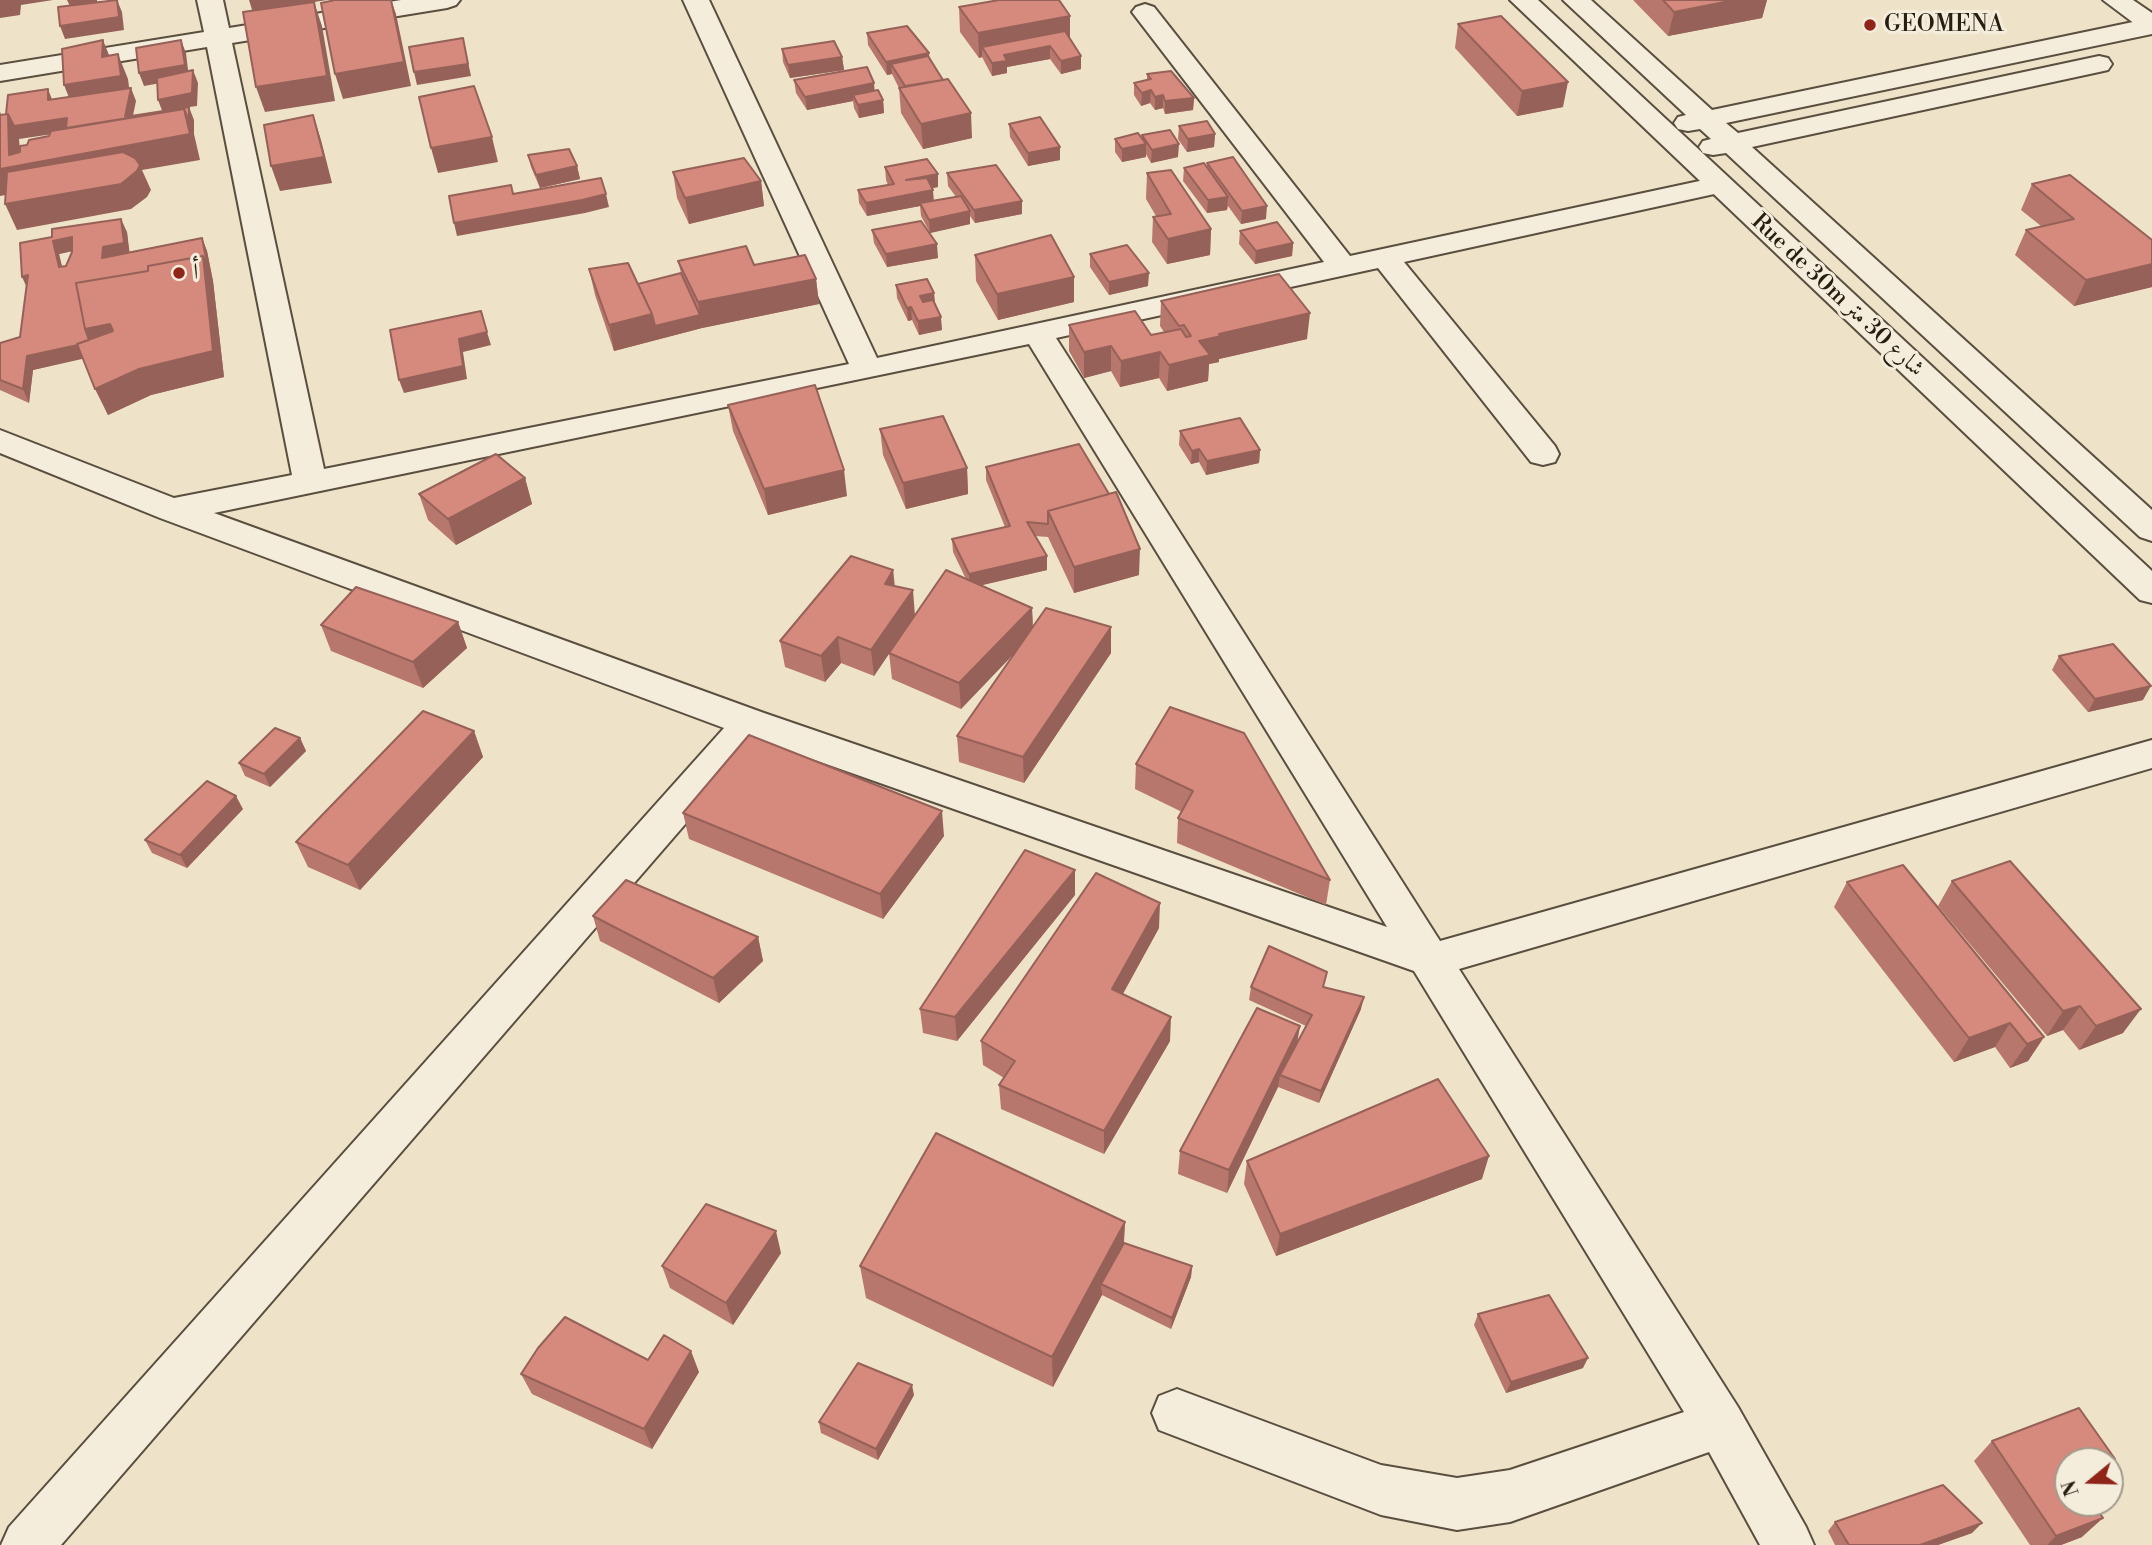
<!DOCTYPE html>
<html>
<head>
<meta charset="utf-8">
<style>
	body { margin:0 }
	#map { position:relative; width:2152px; height:1545px; overflow:hidden; background:#eee3c9; font-family:"Libre Bodoni",serif }
	canvas { display:block }
	.north { position:absolute; left:2054px; top:1447px; width:70px; height:70px; box-sizing:border-box; background:#f4eddc; border:2px solid #a29a8b; border-radius:50%; rotate:251deg; font-size:19px; font-weight:700; line-height:28px; text-align:center; color:#281d11 }
	.north::after { content:''; display:block; margin:auto; width:24px; height:32px; background:#8f2418; clip-path:polygon(50% 0,100% 100%,50% 72%,0 100%) }
</style>
</head>
<body>
<div id="map">
<canvas width="2152" height="1545"></canvas>
<div class="north">N</div>
</div>
<script>
const context = document.querySelector('canvas').getContext('2d');
context.lineJoin = 'round';
function strokePath(path, color, width, dash) { context.strokeStyle = color; context.lineWidth = width; context.lineCap = dash ? 'butt' : 'round'; context.setLineDash(dash || []); context.stroke(path); }
function fillPath(path, color) { context.fillStyle = color; context.fill(path, 'evenodd'); }
function drawText(font, color, halo, rows, align = 'center') {
  context.font = font + ' "Libre Bodoni",Amiri,serif'; context.lineWidth = 6; context.setLineDash([]); context.textBaseline = 'middle'; context.strokeStyle = halo; context.fillStyle = color; for (const [text, x, y, turn = 0] of rows) {
    context.save(); context.translate(x, y); context.rotate((+turn || 0) * Math.PI / 180); context.textAlign = isNaN(turn) ? turn : align; if (halo) context.strokeText(text, 0, 0); context.fillText(text, 0, 0); context.restore();
  }
}
const minor = new Path2D(`
	M197 0H223L229 28 401 0H460L456 5 447 8 232 43 324 469 849 364 683 0H709L877 358 1324 262 1132 12 1136 7 1145 4 1154 7 1350 256 1718 177 1728 179 1732 185 1728 191 1404 262 1555 446 1559 454 1555 462 1543 465 1531 462 1378 268 1056 338 1440 941 2152 740V768L1459 969 1738 1407 1806 1527 1814 1545H1760L1709 1452 1510 1522 1457 1530 1381 1515 1159 1430 1152 1413 1159 1396 1177 1389 1381 1465 1457 1478 1510 1470 1684 1412 1414 971 758 740 61 1545H1L9 1527 724 728 160 518 0 453V430L174 498 292 475 207 47 0 81V65L204 32ZM1029 344 1387 927 764 713 214 513Z
	M2103 0H2133L2152 13V33L2143 30Z`);
const tertiary = new Path2D(`
	M1510 0H1538L2152 571V603L2140 600Z
	M1563 0H1591L1712 110 2152 18V34L1726 123 1738 133 2099 56 2108 58 2112 64 2108 70 2099 72 1752 147 2152 510V541L2140 537 1726 153 1713 155 1703 153 1699 147 1703 141 1711 139 1700 129 1688 131 1678 129 1674 123 1678 117 1686 115Z`);
const wall = new Path2D(`
	M1633 0H1767L1762 18 1668 36Z
	M959 7 1070 16V39L1081 69 1061 74 1050 59 1007 67V73L992 76 982 57 979 58 960 32Z
	M1458 24 1563 107 1517 116 1455 48Z
	M867 33 930 58 972 138 923 149 901 113 899 88 892 74 887 75 868 45Z
	M782 49 842 57 844 70 790 78 783 62Z
	M1147 74 1194 98 1193 110 1165 114 1163 108 1155 110 1150 103 1141 106 1134 95V83L1147 80Z
	M794 80 875 91 883 100 884 113 859 118 854 108 853 101 807 110 796 93Z
	M1009 124 1060 147V160L1028 166 1010 137Z
	M1179 126 1215 134 1214 147 1187 152 1178 139Z
	M1142 135 1178 157 1151 163 1146 154V157L1122 162 1115 152V139H1142Z
	M528 155 577 166 580 179 540 188 531 167Z
	M1207 163 1266 219 1241 224 1228 206 1227 210 1207 213 1183 181 1184 168 1207 167Z
	M885 167 938 187 932 188 933 201 956 197 948 186 947 173 1022 201V214L975 223 970 216V224L930 233 921 216 920 206 867 216 859 203 858 190 888 185 886 180Z
	M673 172 761 181 764 206 689 224 677 198Z
	M1147 173 1211 229 1210 255 1167 264 1152 242 1153 217 1156 216 1146 199Z
	M2032 184 2152 240V287L2074 306 2015 255 2026 230 2041 226 2021 210Z
	M872 230 938 258 887 267 874 243Z
	M1240 231 1293 243 1292 256 1255 264 1239 244Z
	M127 232 129 252 202 238 207 251 213 281 224 377 151 395 108 415 83 358 33 370 29 403 0 390V343L20 337 27 286 20 243ZM72 251 66 266H62L59 254Z
	M1090 254 1148 286 1109 295 1090 267Z
	M975 255 1074 302 998 320 976 281Z
	M678 261 754 265 816 279 819 304 702 328 614 351 595 295 589 269 638 284 681 273Z
	M896 285 934 293 935 304 942 330 919 335 912 320 908 321 897 298Z
	M1161 301 1307 339 1219 359V362L1209 364 1208 381 1167 391 1159 378 1120 387 1111 371 1084 378 1069 351V325L1151 335 1164 332 1160 326Z
	M728 405 847 496 768 515 733 431Z
	M880 429 967 468 968 494 906 509 883 455Z
	M1180 431 1260 450 1259 463 1206 475 1199 462 1191 464 1179 445Z
	M986 467 1139 575 1074 593 1048 537 1035 536 1047 570 981 585 1032 608 1033 628 1111 627V653L1024 783 959 762 957 736 1016 651 961 709 892 679 889 653 874 676 841 663 825 682 785 667 780 641 893 570 895 586 915 616 966 579 953 552 952 539 1005 527 986 480Z
	M525 478 532 504 456 545 428 520 419 494Z
	M458 622 467 648 423 688 331 651 321 625Z
	M2059 656 2143 700 2088 712 2052 670Z
	M1170 707 1330 880 1326 905 1177 843 1178 818 1182 812 1135 789 1136 764Z
	M474 731 483 757 360 890 308 867 296 842Z
	M300 738 306 751 270 787 245 776 239 763Z
	M243 809 187 868 152 853 145 840Z
	M683 813 944 836 883 919 689 839Z
	M1952 881 2123 1033 2079 1050 2063 1030 2047 1036 1938 906Z
	M1847 882 2044 1037 2028 1061 2010 1068 1995 1047 1954 1062 1834 907Z
	M1075 895 957 1041 923 1033 920 1009Z
	M593 916 758 937 763 961 719 1003 600 941Z
	M1159 928 1123 994 1170 1041 1104 1154 1001 1109 999 1085 1004 1078 983 1065 981 1041Z
	M1251 987H1325L1361 1009 1319 1103 1278 1087 1227 1193 1178 1174 1180 1151 1297 1042 1306 1026 1249 1000Z
	M1247 1161 1482 1179 1276 1256 1244 1184Z
	M1125 1222 1124 1243 1192 1266 1191 1277 1171 1329 1102 1295 1053 1387 866 1298 860 1266Z
	M781 1253 733 1325 670 1288 662 1266Z
	M1478 1314 1583 1368 1506 1393 1474 1325Z
	M699 1372 652 1449 532 1394 521 1374Z
	M914 1395 878 1460 821 1433 819 1422Z
	M1992 1441 2068 1503 2082 1537 2061 1545H2030L1974 1461Z
	M1835 1522 1972 1533 1938 1545H1835L1828 1531Z`);
const shadedWall = new Path2D(`
	M0 0H53L21 5 20 15 0 18Z
	M67 0H97V2L70 6Z
	M117 0 122 12 124 30 65 39 60 26Z
	M249 0H327L314 2 322 26 335 101 265 112 256 87 253 13Z
	M391 0 396 14 411 86 343 99 335 74Z
	M1735 0H1767L1762 18 1668 36 1674 12Z
	M1070 16V41L982 47V57L979 58 978 33Z
	M463 38 471 76 417 85 414 72Z
	M103 40 113 65 118 54 128 79 130 95 131 88 136 101 130 130 74 110 64 85 102 57Z
	M181 40 186 53 189 78 144 86 139 73Z
	M1050 46V59L1007 67V73L992 76V63L1004 55Z
	M929 53 930 66 891 64 892 74 887 75 886 62Z
	M1081 56V69L1061 74V61Z
	M842 57 844 70 790 78 788 65Z
	M193 70 198 83 197 106 189 107 194 120V134L200 160 142 170 151 190 147 197 131 209 17 230 5 204 137 171 0 196V169L9 155 0 117V112L7 127 8 114 67 118 73 131 19 139 21 165 189 107 163 113 158 100Z
	M1568 82 1563 107 1517 116 1522 91Z
	M874 83 875 96 853 95V101L807 110 805 97Z
	M48 89 53 102 48 100Z
	M1151 90 1150 103 1141 106 1142 93Z
	M1163 95V108L1155 110V97Z
	M1194 98 1193 110 1165 114V101Z
	M883 100 884 113 859 118 858 105Z
	M971 113 972 138 923 149 921 124Z
	M313 115 321 140 332 183 280 191 271 166Z
	M1215 134 1214 147 1187 152 1188 139Z
	M492 137 498 162 438 173 431 148Z
	M1146 144V157L1122 162V149Z
	M1179 144 1178 157 1151 163 1152 150Z
	M1060 147V160L1028 166V153Z
	M577 166 580 179 540 188 536 175Z
	M938 174V187L907 193 906 180Z
	M761 181 764 206 689 224 685 198Z
	M933 190 934 203H920V206L867 216 866 203Z
	M606 194 609 207 585 213 457 236 454 223Z
	M1228 197 1227 210 1207 213 1208 200Z
	M1022 201V214L975 223 974 210Z
	M1267 206 1266 219 1241 224 1242 211Z
	M970 211V224L930 233 929 220Z
	M121 219 127 232 130 256 102 258 103 247Z
	M1211 229 1210 255 1167 264 1168 239Z
	M72 237 78 250 59 254 65 280 59 267 53 241Z
	M202 238 207 251 213 281 224 377 151 395 108 415 95 389 139 369 110 324 122 350 33 370 29 403 23 389 27 356 85 329Z
	M1293 243 1292 256 1255 264 1256 251Z
	M937 244 938 258 887 267 886 254Z
	M2152 264V287L2074 306 2086 280Z
	M1149 273 1148 286 1109 295V282Z
	M28 275V290L22 277Z
	M1074 277V302L998 320 997 294Z
	M816 279 819 304 702 328 614 351 609 325 652 314 700 315 698 302Z
	M934 293 935 306 921 309 920 296Z
	M911 307 912 320 908 321 907 308Z
	M1310 313 1307 339 1219 359V362L1209 364 1208 381 1167 391 1169 365 1199 341 1219 334Z
	M941 317 942 330 919 335 918 321Z
	M487 332 491 345 463 352 467 379 404 393 399 380 459 339Z
	M1111 346V371L1084 378V352Z
	M1160 352 1159 378 1120 387 1121 361Z
	M1199 449V462L1191 464 1192 451Z
	M1260 450 1259 463 1206 475 1207 461Z
	M967 468 968 494 906 509 903 483Z
	M844 470 847 496 768 515 764 489Z
	M525 478 532 504 456 545 448 519Z
	M1140 549 1139 575 1074 593V567Z
	M1047 556V570L970 588 969 574Z
	M893 570 895 596 885 584Z
	M913 590 915 616 874 676 871 650Z
	M1032 608 1033 634 961 709 959 683Z
	M458 622 467 648 423 688 413 662Z
	M1111 627V653L1024 783 1023 757Z
	M838 637 841 663 825 682 821 656Z
	M2151 686 2143 700 2088 712 2095 699Z
	M474 731 483 757 360 890 348 865Z
	M300 738 306 751 270 787 264 774Z
	M236 796 243 809 187 868 180 855Z
	M942 811 944 836 883 919 880 894Z
	M1075 870V895L957 1041 955 1017Z
	M1160 903 1159 928 1112 1013V989Z
	M758 937 763 961 719 1003 713 978Z
	M1364 997 1361 1009 1319 1103 1321 1091Z
	M2080 1006 2063 1030 2047 1036 2063 1011Z
	M2141 1009 2123 1033 2079 1050 2096 1026Z
	M1171 1017 1170 1041 1104 1154V1131Z
	M2010 1023 1995 1047 1954 1062 1969 1038Z
	M1300 1026 1296 1050 1280 1075 1278 1087 1227 1193 1229 1170Z
	M2044 1037 2028 1061 2010 1068 2027 1044Z
	M1489 1156 1482 1179 1276 1256 1280 1234Z
	M1125 1222 1123 1254 1101 1284 1102 1295 1053 1387 1052 1357Z
	M776 1231 781 1253 733 1325 726 1303Z
	M1192 1266 1191 1277 1171 1329 1172 1318Z
	M691 1351 699 1372 652 1449 644 1429Z
	M1588 1358 1583 1368 1506 1393 1511 1382Z
	M912 1385 914 1395 878 1460 876 1449Z
	M2103 1518 2082 1537 2061 1545H2047L2056 1536Z
	M1982 1523 1972 1533 1938 1545H1920Z`);
const building = new Path2D(`
	M117 0 119 17 60 26 58 7Z
	M335 0H391L404 62 335 74 321 3Z
	M999 0H1059L1070 16 978 33 959 7Z
	M1663 0H1735L1674 12Z
	M314 2 327 76 256 87 243 12Z
	M1501 16 1568 82 1522 91 1458 24Z
	M907 26 929 53 886 62 867 33Z
	M1065 31 1081 56 1061 61 1050 46 1004 55 1007 61 992 63 982 47Z
	M463 38 468 64 414 72 409 47Z
	M103 40 102 57 118 54 121 76 64 85 62 49Z
	M181 40 185 65 139 73 136 48Z
	M834 41 842 57 788 65 782 49Z
	M928 56 943 80 905 86 891 64Z
	M867 67 874 83 805 97 794 80Z
	M193 70 192 93 158 100 157 78Z
	M1171 71 1194 98 1165 101 1163 95 1155 97 1151 90 1142 93 1134 83 1151 79 1147 74Z
	M948 79 971 113 921 124 899 88Z
	M474 86 492 137 431 148 419 97Z
	M131 88 125 117 189 107V121L184 109 66 128 67 118 14 126 8 114H6L8 95 48 89V100Z
	M878 90 883 100 858 105 853 95Z
	M184 109 190 134 0 169V115L8 114 9 155 20 152V146L27 145 29 140 49 136 51 131Z
	M313 115 324 157 271 166 264 125Z
	M1040 117 1060 147 1028 153 1009 124Z
	M1207 121 1215 134 1188 139 1179 126Z
	M1170 130 1179 144 1152 150 1142 135Z
	M1138 133 1146 144 1122 149 1115 139Z
	M569 149 577 166 536 175 528 155Z
	M123 152 135 158 140 165 137 171 121 184 5 204 7 172Z
	M1233 157 1267 206 1242 211 1207 163Z
	M744 158 761 181 685 198 673 172Z
	M927 159 938 174 906 180 927 178 933 190 866 203 858 190 894 184 885 167Z
	M1204 163 1228 197 1208 200 1184 168Z
	M996 165 1022 201 974 210 947 173Z
	M1171 170 1211 229 1168 239 1153 217 1171 214 1147 173Z
	M2070 175 2152 240V264L2086 280 2026 230 2074 219 2032 184Z
	M601 178 606 194 582 200 454 223 449 196 511 185 513 194Z
	M961 196 970 211 929 220 920 203Z
	M121 219 124 243 103 247 102 258 202 238 208 268 203 256 148 266V271L76 283 85 329 89 340 77 344 78 345 27 356 23 389 0 380V343L20 337 28 275 22 277 20 243 52 237V229ZM72 237V252L66 266 59 267 53 241Z
	M921 221 937 244 886 254 872 230Z
	M1277 222 1293 243 1256 251 1240 231Z
	M1051 235 1074 277 997 294 975 255Z
	M1127 245 1149 273 1109 282 1090 254Z
	M746 246 754 265 805 255 816 279 698 302 678 261Z
	M203 256 213 351 139 369 95 389 77 344 113 331 110 324 85 329 76 283 148 271V266Z
	M628 263 652 314 609 325 589 269Z
	M681 273 700 315 655 326 652 314 638 284Z
	M1279 274 1310 313 1219 334 1221 336 1199 341 1210 355 1169 365 1160 352 1121 361 1111 346 1084 352 1069 325 1135 311 1151 335 1181 329 1186 337 1191 336 1184 325 1179 326 1161 301Z
	M927 279 934 293 920 296 923 302 933 300 941 317 918 321 911 307 907 308 896 285Z
	M481 311 487 332 459 339 463 366 399 380 390 330Z
	M815 385 844 470 764 489 728 405Z
	M943 416 967 468 903 483 880 429Z
	M1240 418 1260 450 1207 461 1199 449 1192 451 1180 431Z
	M1079 444 1109 494 1048 511V524L1027 522 1047 556 969 574 952 539 1010 526 986 467Z
	M496 454 525 478 448 519 419 494Z
	M1116 492 1140 549 1074 567 1048 511Z
	M851 556 893 570 885 584 913 590 871 650 838 637 821 656 780 641Z
	M946 570 1032 608 959 683 889 653Z
	M356 587 458 622 413 662 321 625Z
	M1046 608 1111 627 1023 757 957 736Z
	M2113 644 2151 686 2095 699 2059 656Z
	M1170 707 1244 733 1330 880 1178 818 1193 791 1136 764Z
	M423 711 474 731 348 865 296 842Z
	M275 728 300 738 264 774 239 763Z
	M749 735 942 811 880 894 683 813Z
	M207 781 236 796 180 855 145 840Z
	M1025 850 1075 870 955 1017 920 1009Z
	M2010 861 2141 1009 2096 1026 2080 1006 2063 1011 1952 881Z
	M1903 865 2044 1037 2027 1044 2010 1023 1969 1038 1847 882Z
	M1096 873 1160 903 1112 989 1171 1017 1104 1131 999 1085 1015 1061 981 1041Z
	M626 880 758 937 713 978 593 916Z
	M1269 946 1327 972 1323 987 1364 997 1321 1091 1280 1075 1312 1015 1251 987Z
	M1257 1008 1300 1026 1229 1170 1180 1151Z
	M1438 1079 1489 1156 1280 1234 1247 1161Z
	M936 1133 1125 1222 1052 1357 860 1266Z
	M706 1204 776 1231 726 1303 662 1266Z
	M1124 1243 1192 1266 1172 1318 1101 1284Z
	M1549 1295 1588 1358 1511 1382 1478 1314Z
	M565 1317 648 1360 664 1335 691 1351 644 1429 521 1374 538 1348Z
	M858 1363 912 1385 876 1449 819 1422Z
	M2079 1408 2115 1459 2110 1465V1461H2068V1503H2093L2103 1518 2056 1536 1992 1441Z
	M1943 1485 1982 1523 1920 1545H1849L1835 1522Z`);
const markers = [
	[1870,25,7,"#8f2418"],
	[179,273,7,"#8f2418"]
];
const farPoinames = [
	["GEOMENA",1884,25],
	["أ",193,273]
];
const farStreetnames = [
	["Rue de 30m شارع 30 متر",1837,296,43]
];
strokePath(minor, '#5a4e3f', 4);
strokePath(tertiary, '#5a4e3f', 4);
fillPath(minor, '#f4eddc');
fillPath(tertiary, '#f4eddc');
fillPath(wall, '#b8776c');
fillPath(shadedWall, '#966158');
fillPath(building, '#d68a7d');
strokePath(building, '#966158', 2);
for (const [x, y, r, color] of markers) { const dot = new Path2D(); dot.arc(x, y, r, 0, 2 * Math.PI); context.fillStyle = color; context.fill(dot); strokePath(dot, '#f4eddc', 2.5); }
drawText('23px', '#281d11', '#f4eddc', farPoinames, 'left');
drawText('23px', '#281d11', '#f4eddc', farStreetnames);
</script>
</body>
</html>
